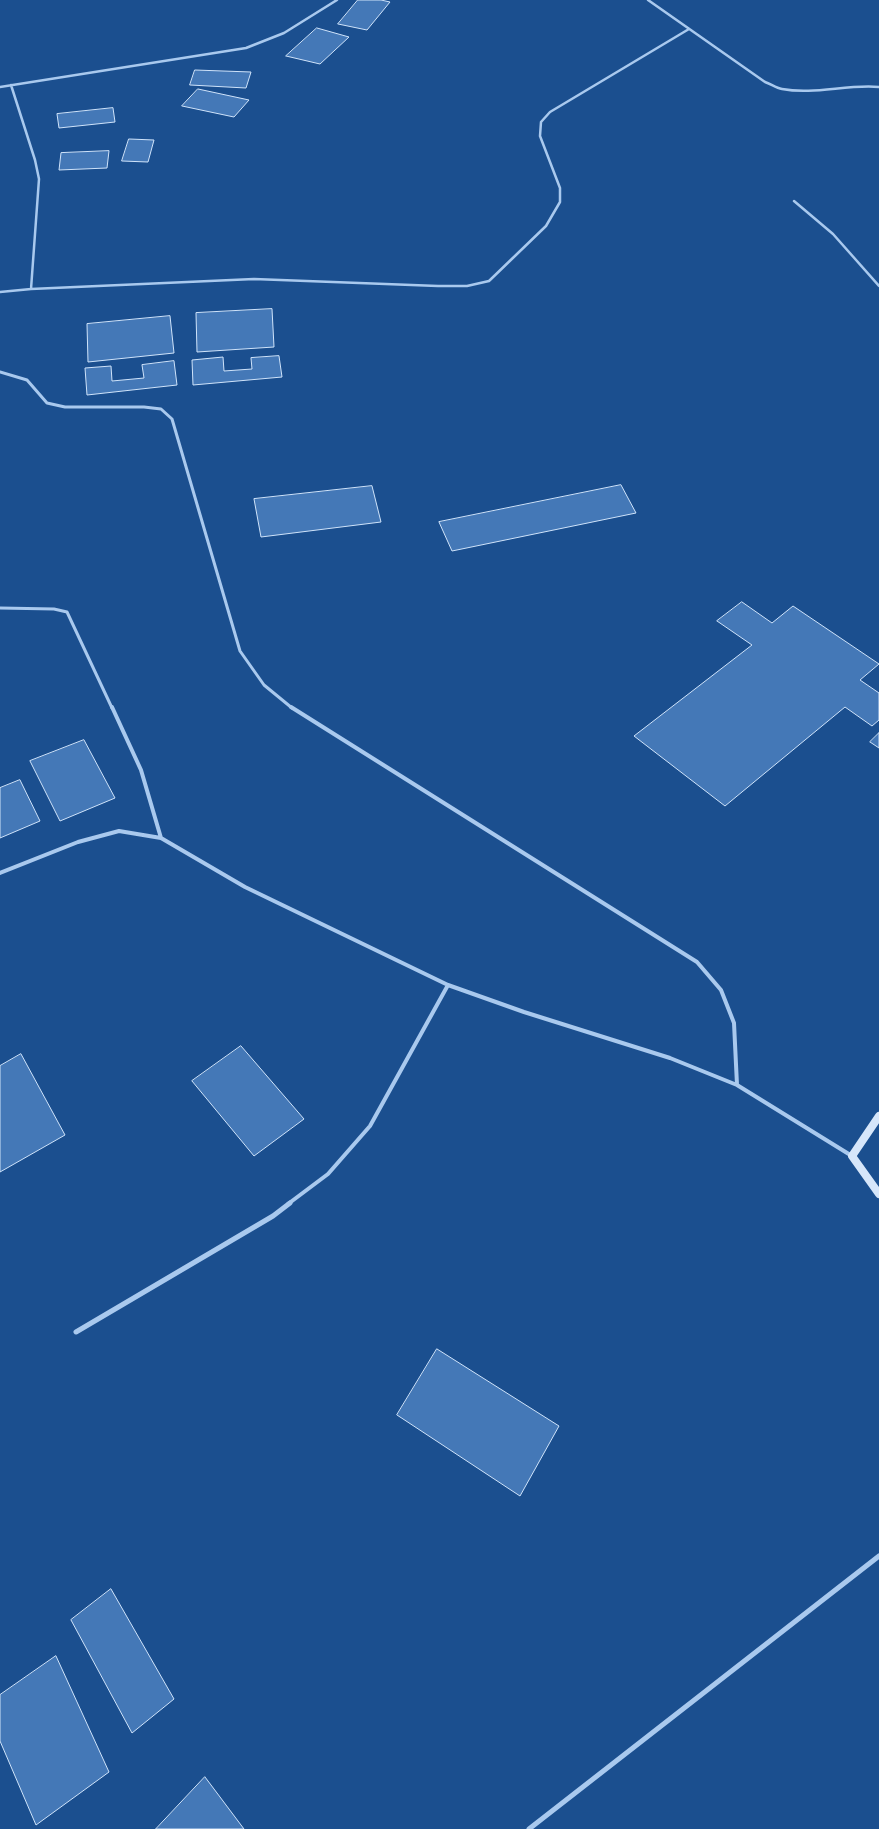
<!DOCTYPE html>
<html>
<head>
<meta charset="utf-8">
<style>
	body { margin:0 }
	canvas { display:block; background:#1b4f8f }
</style>
</head>
<body>
<canvas width="879" height="1829"></canvas>
<script>
const context = document.querySelector('canvas').getContext('2d');
context.lineJoin = 'round';
function fillPath(path, color) { context.fillStyle = color; context.fill(path, 'evenodd'); }
function strokePath(path, color, width, dash) { context.strokeStyle = color; context.lineWidth = width; context.lineCap = dash ? 'butt' : 'round'; context.setLineDash(dash || []); context.stroke(path); }
const building = new Path2D(`
	M358 0H381L390 2 367 30 338 24Z
	M317 28 349 37 320 64 286 56Z
	M195 70 251 72 246 88 190 85Z
	M198 89 249 100 234 117 182 106Z
	M113 108 115 122 59 128 57 114Z
	M129 139 154 140 148 162 122 161Z
	M109 151 107 168 59 170 61 153Z
	M272 309 274 347 197 352 196 313Z
	M170 316 174 353 88 362 87 324Z
	M279 356 282 377 193 385 192 360 223 357 224 371 252 369 251 358Z
	M174 361 177 385 87 395 85 368 111 366 112 381 144 378 142 365Z
	M621 485 636 513 452 551 439 522Z
	M372 486 381 522 261 537 254 499Z
	M742 602 772 623 793 606 879 664 860 680 879 693V720L872 726 845 707 725 806 634 736 752 645 717 621Z
	M879 733V748L870 742Z
	M84 740 115 798 60 821 30 761Z
	M20 780 40 821 0 838V788Z
	M241 1046 304 1119 254 1156 192 1081Z
	M21 1054 65 1135 0 1172V1066Z
	M437 1349 559 1426 520 1496 397 1415Z
	M111 1589 174 1699 132 1733 71 1620Z
	M56 1656 109 1772 36 1825 0 1741V1695Z
	M205 1777 244 1829H156Z`);
const streetFar3 = new Path2D(`
	M648 0 765 82C771 84 776 88 782 89 814 95 847 84 879 87
	M11 85 35 160 39 179 31 289
	M0 87 246 48 284 33 337 0
	M794 201 833 234 879 286
	M0 292 31 289 254 279 438 286H467L489 281 546 226 560 202V188L540 136 541 122 550 112 689 29`);
const streetFar2 = new Path2D(`
	M0 372 27 380 47 403 65 407H144L161 409 172 419 240 651 264 685 292 708
	M0 608 54 609 67 612 112 708`);
const streetFar1 = new Path2D(`
	M112 707 141 770 161 838
	M291 707 697 962 721 990 734 1023 737 1085
	M0 873 78 842 119 831 161 838 245 887 448 985 524 1012 670 1058 737 1085 852 1156
	M288 1204 328 1174 370 1126 448 985`);
const street = new Path2D(`
	M76 1332 273 1216 290 1203
	M529 1829 879 1556`);
const secondary = new Path2D(`
	M879 1116 852 1156 879 1194`);
fillPath(building, '#4478b7');
strokePath(building, '#cfe3fa', 1);
strokePath(streetFar3, '#a9c9ee', 2.5);
strokePath(streetFar2, '#a9c9ee', 3);
strokePath(streetFar1, '#a9c9ee', 4);
strokePath(street, '#a9c9ee', 5);
strokePath(secondary, '#d6e6fa', 8);
</script>
</body>
</html>
